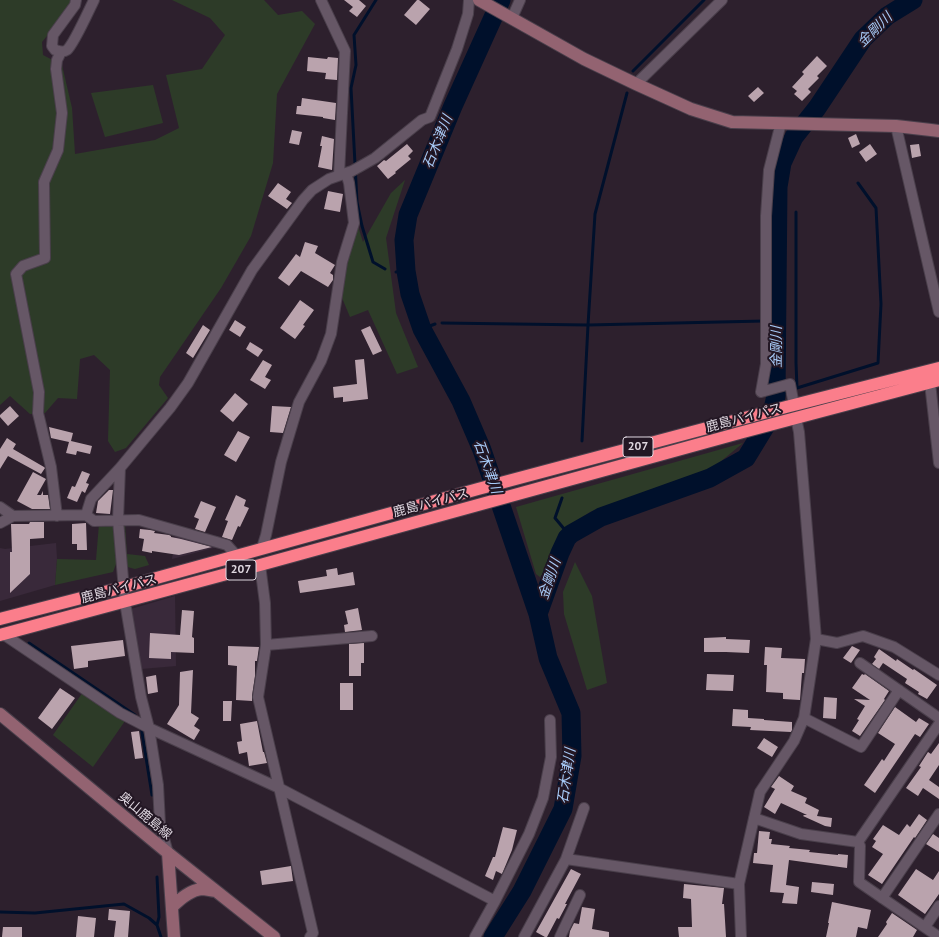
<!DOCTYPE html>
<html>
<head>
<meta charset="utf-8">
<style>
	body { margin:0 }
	canvas { display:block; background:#2d202d }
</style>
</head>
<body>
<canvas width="939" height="937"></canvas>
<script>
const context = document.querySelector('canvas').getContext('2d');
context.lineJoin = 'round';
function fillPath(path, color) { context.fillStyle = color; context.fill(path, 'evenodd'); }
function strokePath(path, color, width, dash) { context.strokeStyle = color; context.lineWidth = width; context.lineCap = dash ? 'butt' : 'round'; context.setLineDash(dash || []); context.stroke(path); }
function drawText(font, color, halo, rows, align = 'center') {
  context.font = font + ' "PT Sans","Noto Sans JP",sans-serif'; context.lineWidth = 4; context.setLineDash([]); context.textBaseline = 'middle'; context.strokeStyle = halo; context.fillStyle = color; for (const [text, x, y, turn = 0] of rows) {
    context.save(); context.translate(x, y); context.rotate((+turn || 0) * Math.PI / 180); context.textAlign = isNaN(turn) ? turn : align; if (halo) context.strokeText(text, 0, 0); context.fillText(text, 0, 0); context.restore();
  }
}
const built = new Path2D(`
	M176 532 221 546 172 559Z
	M56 543 57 559 55 585 0 601V548L5 549Z
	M175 596 176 666 141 669 131 609Z`);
const green = new Path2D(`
	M0 0H77L42 42 43 55 62 65 72 108 75 154 155 140 179 128 166 75 202 69 225 35 210 18 172 0H264L278 15 302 11 315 24 277 94 273 163 251 236 221 288 160 377 159 385 168 398 126 448 115 452 108 441 110 370 94 355 80 359 77 399 58 398 45 413 30 414 10 396 0 405Z
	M153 85 163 123 105 137 91 93Z
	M405 180 386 238 396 313 418 367 397 374 368 310 350 317 340 293 356 220 363 242 391 193Z
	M743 443 714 467 590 512 564 529 544 572 540 577 536 574 516 507Z
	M125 523 127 554 145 556 149 565 135 569 116 564 113 572 55 585 57 559 96 560 99 524Z
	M575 562 592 596 607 683 587 690 564 614 563 592Z
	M83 692 125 721 93 767 53 735Z`);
const stream = new Path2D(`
	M376 0 354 35 356 65 351 88 357 202 362 226 373 262 385 269
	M633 71 704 0
	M796 212V363L797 388 878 363 881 304 876 208 858 183
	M396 272 406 271
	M770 321 776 323
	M442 323 588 325 764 321
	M422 329 435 324
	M776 396 786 392
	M582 441 588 325 595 214 627 93
	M562 498 555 518 565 530 571 534
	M29 643 135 715
	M141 726 152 795
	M157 877 159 917 157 925
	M0 912 35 913 124 904 149 918 157 925 161 937`);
const river = new Path2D(`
	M538 614 560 553 567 538 571 534 601 517 710 478 746 458 771 417 776 396 778 187 782 163 794 137 817 108 863 39 887 16 913 0
	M493 937 522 891 563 809 572 756 571 713 548 658 538 614 482 450 461 401 422 329 410 294 406 271 404 240 408 215 453 106 501 0`);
const building = new Path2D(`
	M344 0H359L366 6 357 17 349 11 353 7Z
	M417 0H419L430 9 416 25 404 15Z
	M817 56 827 66 817 76 819 78 808 89 811 92 802 101 794 94 797 91 792 87 804 74 802 72Z
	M308 57 327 59 328 57 338 58 337 80 325 79 326 73 307 71Z
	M758 87 764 93 754 102 748 96Z
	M302 98 336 103 335 120 323 118V117L296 114 297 106H301Z
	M292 130 302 132 299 145 289 143Z
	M856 134 860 144 852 148 848 138Z
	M322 136 334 139 332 170 318 167 322 146H320Z
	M407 144 413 151 408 156 411 159 395 172 396 173 388 179 377 166 384 160 386 161Z
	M870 144 877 154 866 162 859 152Z
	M919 144 921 156 912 158 910 145Z
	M278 183 291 192 286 199 292 203 287 209 268 196Z
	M328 191 343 194 340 212 324 209Z
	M305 242 318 246 315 253 335 265 330 273 333 275V280L328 287 301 271 289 286 278 278 296 254 300 257Z
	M300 300 314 310 303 325 305 326 295 339 280 328Z
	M235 320 246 327 240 337 229 330Z
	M203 325 210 330 193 358 186 353Z
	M370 326 382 351 373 355 361 330Z
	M250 342 263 350 258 357 246 349Z
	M364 359 368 399 343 402V397L334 398 333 387 357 384 355 360Z
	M263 360 272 365 265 377 271 380 265 389 250 380Z
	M235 393 248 404 233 422 220 411Z
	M10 406 19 416 8 426 0 417V415Z
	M272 406 291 407 283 433 270 432Z
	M49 427 73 433 71 441 92 446 90 454 77 451 76 455 66 453 69 442 51 438Z
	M238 431 250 437 236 462 224 455Z
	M7 438 16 444 13 449 44 467 45 468 41 474 8 456 0 469V449Z
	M82 471 90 474 86 483 89 484 85 493 82 491 77 502 67 498 72 486 75 487Z
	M33 472 46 479 37 495H41L43 491V495H48L50 509H32L17 501Z
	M109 490H113L110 514 96 513 98 501Z
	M236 495 246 500 244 506 249 508 240 527 238 526 232 540 222 537 228 521 225 520Z
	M201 501 216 507 205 532 195 529 199 519 194 517Z
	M30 522H44V538L30 539V574L10 593V552H12L11 524H29Z
	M86 523 87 550H77V544H72V524Z
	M140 529 150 530 155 531 154 533 169 535 171 536V537L181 539 212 547 179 555 152 551V553L142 551 144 539 139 538Z
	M337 568 338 575 353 572 355 585 300 593 298 581 327 576 326 570Z
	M358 608 362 630 345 632 344 625 348 624 345 611Z
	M182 610 194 611 192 637 194 638V653L171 652V659L149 658 150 633 180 635Z
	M726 637V639L750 640 749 653 726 652H704V638Z
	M123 640 125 656 88 661V667L74 669 71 646Z
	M364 643V663H361V676H349V644Z
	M228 646 259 647 257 661H255V676L252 696V701L236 700 237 666 228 665Z
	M852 646 860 650 851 663 843 658Z
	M765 647 782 648 781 658 805 659 804 673H802L800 700 783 699V693L766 692 767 665H764Z
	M879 649 896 661 897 659 913 670 914 669 937 685 927 699 918 694 919 692 905 683 907 679 883 663 879 669 872 664 876 659 874 657Z
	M193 670 191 713 199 718 194 726 200 730 194 740 167 724 179 705 180 672Z
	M707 674 734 675 733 691 706 690Z
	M862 674 864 675 865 674 889 691 884 699 885 700 860 736 852 731 859 720 857 719 865 706 854 699 870 700 852 688Z
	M156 675 158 692 148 694 146 677Z
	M340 683H353V710H340Z
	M60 688 75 698 52 729 38 718Z
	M824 697 837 698 836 719 823 718Z
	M223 701H232L231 721H223Z
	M895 707 916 722 919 718 929 724 920 737 915 734 875 793 864 785 882 759 884 761 895 744 878 733Z
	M733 709 748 710V718L764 719V720L792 722V730L791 732 750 730 751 727 732 726Z
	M257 721 263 752H264L267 763 249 766 247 752 239 754 237 742 242 741 240 724Z
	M139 731 143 758 135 759 131 732Z
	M764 738 778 747 772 757 757 748Z
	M939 743V765L929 780 939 787V799L923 788 918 796 906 788 921 767 919 766 928 752 931 754Z
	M779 776 794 786 791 791 807 798 805 803 819 810 817 816 832 818 831 827 825 826 803 816 804 815H807L781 803 775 814 764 807 775 789 771 787Z
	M919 814 927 820 915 838 914 837 882 884 868 875 883 854 872 847 876 841 873 839 883 825 899 835 907 824 910 827Z
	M503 827 517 830 512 850 502 874 496 871 493 880 485 876 493 857H495Z
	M759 831 770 832 769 839H772L771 844 790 846 789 848 810 850 809 852 838 855V854L848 855 847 868 789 860 786 885 799 887 797 904 782 903 784 893 770 892 773 865 753 863 754 853H757Z
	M933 834 939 838V852L926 844Z
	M291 866 293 881 262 885 260 871Z
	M571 869 581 874 565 904H567L559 919 557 918 547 937H545L536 932Z
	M916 869 933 880 939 871V894L925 914 898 895Z
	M812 882 834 884 833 895 811 892Z
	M684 884 724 888 722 904H724L726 937H679L678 927H692L691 899 683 898Z
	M832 902 871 910 867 929 858 927 856 937H826L829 923H828Z
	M582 907 595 909 592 929 609 932V937H569L570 931 574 923 579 924Z
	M109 909 130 911 128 937H114L116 921 108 920Z
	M892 913 917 930 913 937H878L887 924 886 922Z
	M78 916 96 918 94 937H76Z
	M3 927H22V937H2Z`);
const street = new Path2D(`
	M76 0 75 5 53 35 52 46 55 50C59 51 63 53 67 50 74 44 89 10 94 0
	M321 0 345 51 339 175
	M512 18 520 0
	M636 84 722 0
	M781 123 769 170 766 216V364L761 392 790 384 794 405
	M896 126 939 312
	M930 383 939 463
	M0 507 13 516
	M86 515 91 499 120 468
	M57 516 51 467 38 413 39 392 16 274 23 266 45 258 44 182 58 150 62 113 56 69 57 60 61 52
	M0 523 13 516 86 515 94 521 139 520 227 545 237 556
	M262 548 266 535 281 462 299 402 321 361 331 334 342 262 354 223 349 183 346 173
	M260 565 265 603 266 645 258 697 313 933 310 937
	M3 634 120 713 149 728 279 788 495 901
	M816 639 837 643 863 636 894 647 939 675
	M266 645 372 636
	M860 663 939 718
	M804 718 861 747 899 690
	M754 818 801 834 858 842 860 846 859 882 939 937
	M858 842 939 724
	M168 853 160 824 158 785 149 728 141 697 125 602 118 520 120 468 170 408 188 383 252 270 303 200 312 190 329 179 352 171 361 166 375 158 422 120 430 117 457 49 468 14 469 0
	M566 859 739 884
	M882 898 939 814
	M925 927 939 906
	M475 937 495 901 529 834 543 798 551 757 550 720
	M524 937 566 859 584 808
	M560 937 580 895
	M741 937 739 884 760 792 794 741 804 718 816 639 799 432 796 418`);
const secondary = new Path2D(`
	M479 0 584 59 636 84 691 109 732 122 896 126 931 130 939 131
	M0 714 168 853 274 937
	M168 853 174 937
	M172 907C180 899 190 890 202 889 206 889 211 891 215 891`);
const highway = new Path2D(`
	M0 619 124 587 478 489 786 407 939 368
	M0 635 260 565 743 432 939 380`);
const shields = [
	[638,447,30],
	[241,570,30]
];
const shieldNames = [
	["207",638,447],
	["207",241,570]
];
const streetNames = [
	["鹿島バイパス",744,418,-15],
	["鹿島バイパス",431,503,-15],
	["鹿島バイパス",119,589,-15],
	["奥山鹿島線",145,816,40]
];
const waterNames = [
	["金剛川",875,30,-44],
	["石木津川",438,142,-68],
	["金剛川",777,347,-90],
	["石木津川",487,467,70],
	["金剛川",550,579,-71],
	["石木津川",567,776,-82]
];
fillPath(built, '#39293a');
fillPath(green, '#2d3b28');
strokePath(stream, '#00102b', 3);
strokePath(river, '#00102b', 19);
fillPath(building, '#baa3ad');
strokePath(street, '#4a3f4b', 12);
strokePath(secondary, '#4a3f4b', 14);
strokePath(highway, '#4a3f4b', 14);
strokePath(street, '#665766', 10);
strokePath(secondary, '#936371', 12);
strokePath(highway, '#fb7e8b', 12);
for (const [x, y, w] of shields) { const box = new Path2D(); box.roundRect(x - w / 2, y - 10, w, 20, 3); context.fillStyle = '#231724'; context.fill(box); strokePath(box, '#dfd7e0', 1); }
drawText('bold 12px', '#dfd7e0', null, shieldNames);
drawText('13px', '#dfd7e0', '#231724', streetNames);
drawText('italic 14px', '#a8cbf8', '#231724', waterNames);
</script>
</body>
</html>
